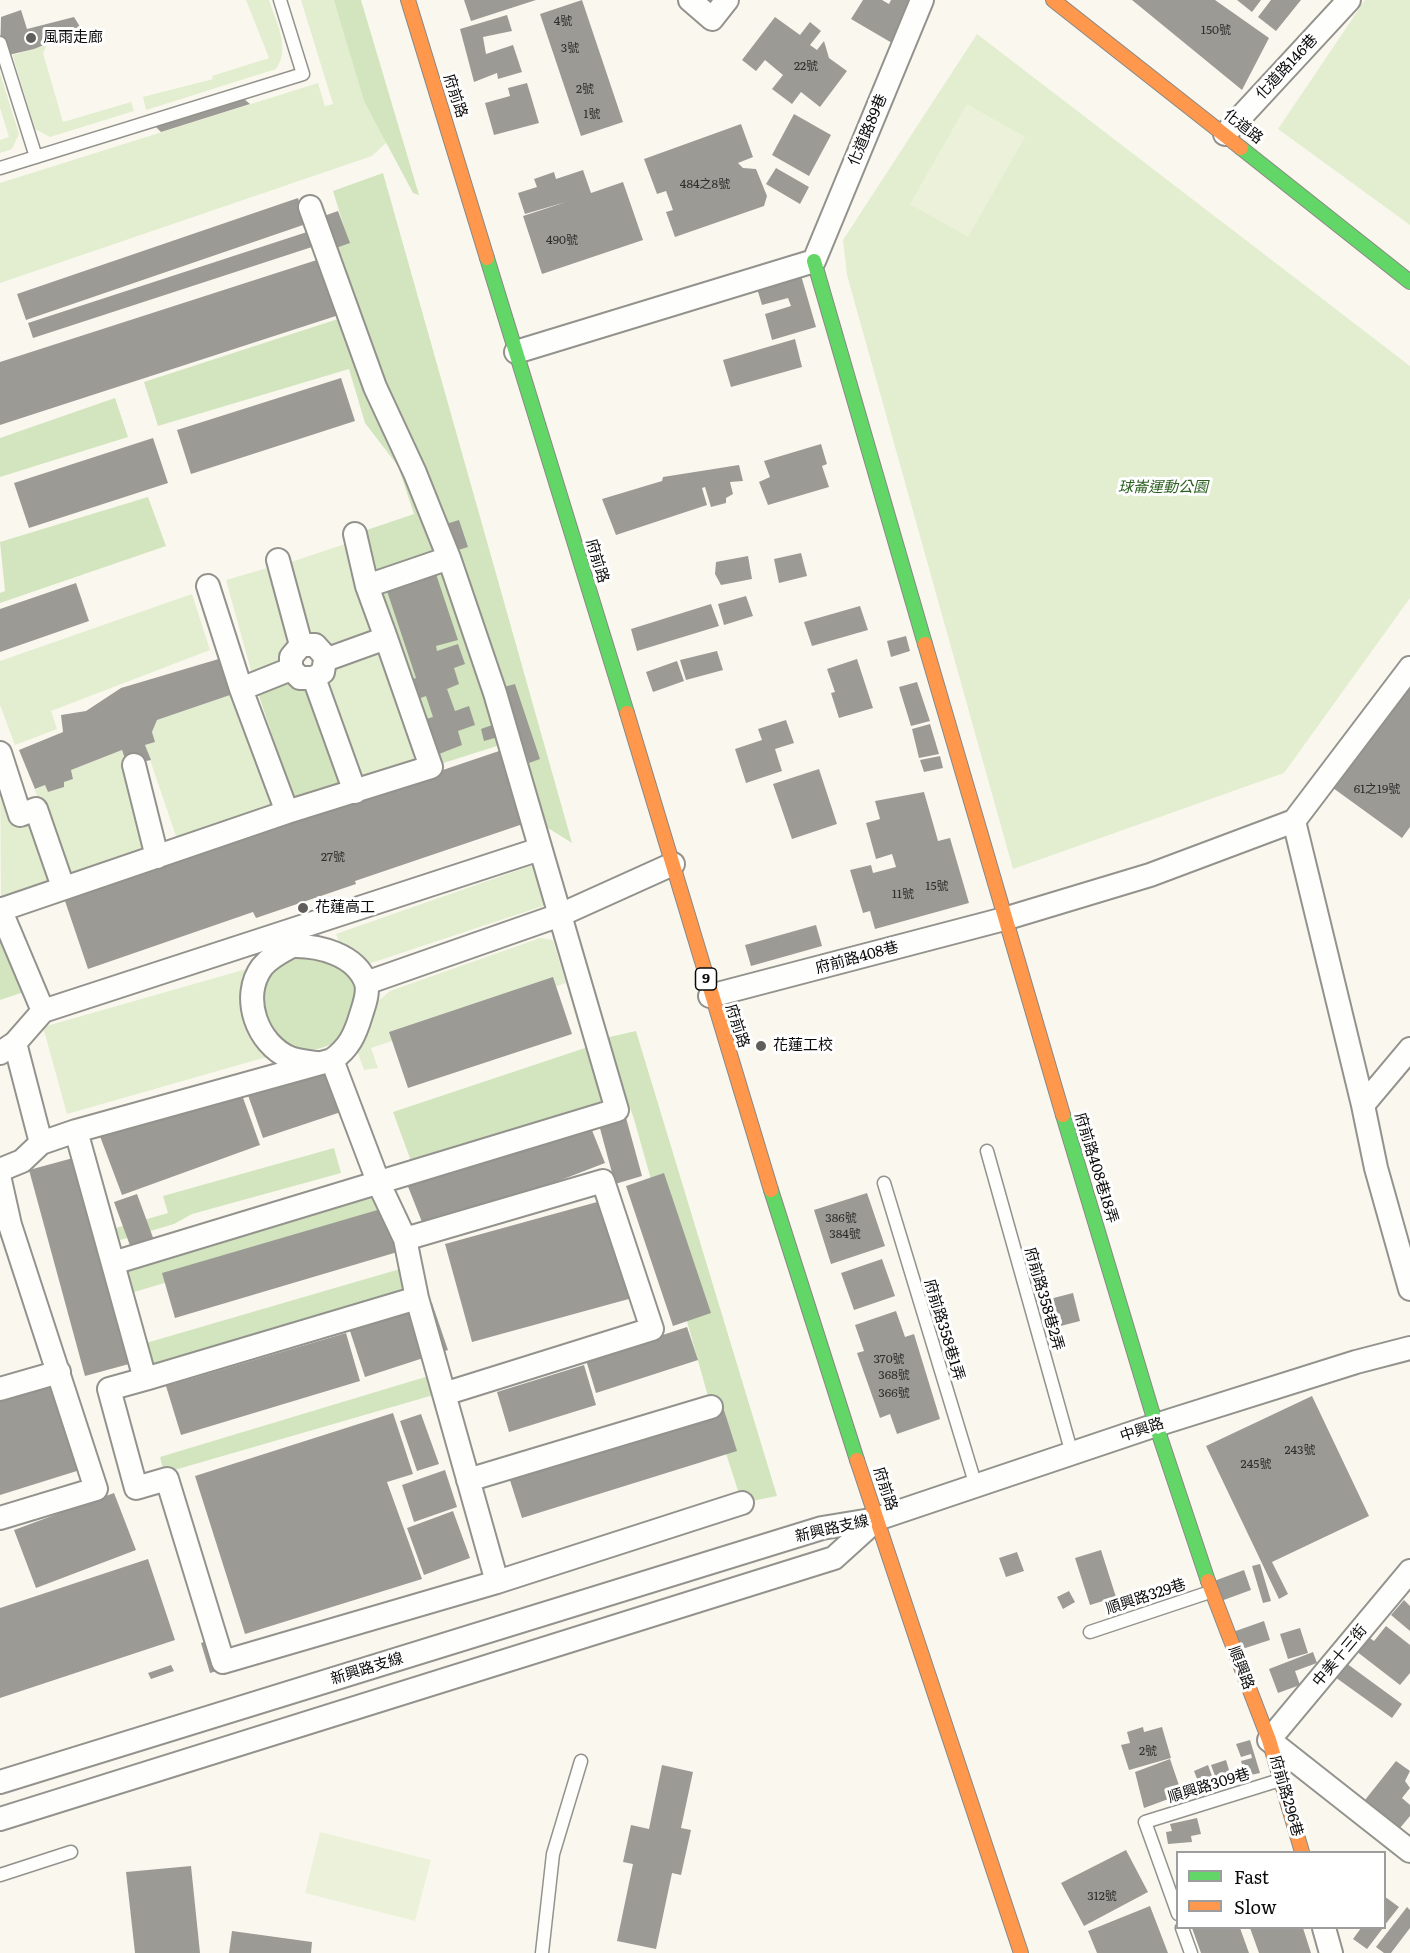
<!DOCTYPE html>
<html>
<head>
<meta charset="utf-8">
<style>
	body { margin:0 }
	#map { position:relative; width:1410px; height:1953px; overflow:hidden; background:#faf8ee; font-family:Literata,serif }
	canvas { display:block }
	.legend { position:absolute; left:1176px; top:1851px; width:210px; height:78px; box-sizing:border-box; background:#fff; border:2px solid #9d9d9d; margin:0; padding:8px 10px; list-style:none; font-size:18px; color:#0b0b0b }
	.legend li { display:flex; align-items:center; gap:12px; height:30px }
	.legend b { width:30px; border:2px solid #9d9d9d }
</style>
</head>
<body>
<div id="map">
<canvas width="1410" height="1953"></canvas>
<ul class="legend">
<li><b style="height:8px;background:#63d668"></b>Fast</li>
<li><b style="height:8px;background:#ff974d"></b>Slow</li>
</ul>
</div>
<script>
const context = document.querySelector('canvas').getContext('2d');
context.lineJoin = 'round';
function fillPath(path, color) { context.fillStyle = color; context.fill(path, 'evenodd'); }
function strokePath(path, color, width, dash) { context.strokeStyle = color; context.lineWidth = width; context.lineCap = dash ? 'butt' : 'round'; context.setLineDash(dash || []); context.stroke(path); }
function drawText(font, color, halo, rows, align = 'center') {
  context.font = font + ' Literata,"Noto Sans TC",serif'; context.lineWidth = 6; context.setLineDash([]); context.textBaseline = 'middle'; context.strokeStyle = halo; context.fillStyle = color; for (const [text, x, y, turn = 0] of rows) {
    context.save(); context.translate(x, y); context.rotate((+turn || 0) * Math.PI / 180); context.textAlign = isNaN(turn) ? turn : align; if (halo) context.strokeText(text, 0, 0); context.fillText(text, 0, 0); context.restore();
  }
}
const green = new Path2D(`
	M246 0H269C276 22 291 48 276 69L146 110 143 97 213 79 212 76 269 58Z
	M301 0H335L364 101 387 142 372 156 0 283V183L318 83 325 106 333 104Z
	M1365 0H1410V225L1278 129Z
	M977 34 1410 366V598L1284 773 1013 869 847 275 843 240Z
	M47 45 43 53 63 122 131 102 134 111 50 137 35 129 12 53 13 55Z
	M0 73 19 134 12 149 0 153V140L9 137 0 108Z
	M351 542 379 635 328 653 306 641 285 564Z
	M274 566 296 643 286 666 253 678 226 580Z
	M192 594 210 650 51 711 57 729 15 745 0 705V661Z
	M381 643 425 759 356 783 319 682 332 661Z
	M233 694 278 806 177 839 145 745 154 742 152 732 157 720Z
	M122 750 152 850 64 879 35 790 45 785 48 792 64 787V782L73 779 71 770Z
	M0 768 33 814 56 881 1 898Z
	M536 864 549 904 365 965 341 948 336 934Z
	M540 938 553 940 566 983 371 1048 378 1068 364 1070 357 1050 371 1007 390 991Z
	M250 968 277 1054 67 1114 43 1027Z`);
const forest = new Path2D(`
	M334 0H361L419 195 413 193 364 101Z
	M383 173 572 843 543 825 500 745 431 767 355 534 414 514 398 466 365 423 349 369 158 426 144 382 344 317 323 242 349 243 333 191Z
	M115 398 128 437 0 477V438Z
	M148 497 166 546 0 603V593L5 591 0 542Z
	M290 674 310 682 347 786 294 800 257 690Z
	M0 922 24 992 0 1000Z
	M260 1002a48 48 0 1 1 96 0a48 48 0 1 1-96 0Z
	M636 1031 777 1496 742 1503 711 1407 651 1193 652 1183 634 1119 605 1038Z
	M588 1047 609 1113 415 1172 393 1112Z
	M334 1148 341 1173 192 1214 174 1224 120 1240 116 1228 168 1213 163 1196Z
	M379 1184 391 1215 131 1293 119 1261Z
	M400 1269 407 1293 153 1367 146 1343Z
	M432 1375 437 1394 164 1473 160 1457Z`);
const pitch = new Path2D(`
	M967 104 1025 137 968 237 910 204Z
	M320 1832 431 1860 415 1921 305 1893Z`);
const building = new Path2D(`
	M464 0H536L471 21Z
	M582 0 623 122 581 136 540 14Z
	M863 0H882L889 4 891 0H921L892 43 851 19Z
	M1132 0H1215L1269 38 1242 90Z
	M1237 0H1261L1252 12Z
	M1271 0H1301L1276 31 1258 17Z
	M21 10 27 29 74 17 82 30 34 49 0 57 1 17Z
	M507 15 512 31 483 37 486 54 513 45 522 72 498 79 497 73 474 82 460 29Z
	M775 17 800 35 810 22 821 31 810 45 817 50 824 41 829 58 847 71 820 107 801 92 792 104 772 89 783 75 765 60 756 71 742 60Z
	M527 83 539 123 494 135 485 103 510 96 508 88Z
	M244 99 250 104 161 132 155 126Z
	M794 114 831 135 809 176 772 155Z
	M741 124 753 157 738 163 743 168 756 169 767 196 764 206 675 237 666 212 673 210 666 191 657 194 644 159Z
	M776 168 809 187 800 204 766 184Z
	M583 170 591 193 623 182 643 240 542 274 523 216 566 202 525 214 518 193 537 187 534 179 554 172 556 179Z
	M298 198 306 224 26 320 17 294Z
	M338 211 350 243 333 249 321 217Z
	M307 232 312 247 33 338 28 323Z
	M323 258 342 314 0 425V362Z
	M800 272 816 327 772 340 765 314 791 306 788 298 762 305 756 285Z
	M795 339 802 367 731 387 723 360Z
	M341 378 355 421 191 474 177 430Z
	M153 438 168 483 29 528 14 483Z
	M821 444 827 464 822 466 829 487 768 505 759 482 770 477 764 461Z
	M739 465 743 481 730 482 733 494 726 498V503L711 507 705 487 702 488 707 505 616 535 602 499 662 481 663 477Z
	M459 520 468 547 455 551 446 524Z
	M801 553 807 576 779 583 774 559Z
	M748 556 752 579 721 585 715 574 716 562Z
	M434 568 458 640 436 646 437 651 458 644 465 664 454 668 459 684 447 689 455 711 469 706 475 725 458 731 462 745 439 754 433 737 423 740 416 722 433 717 426 696 410 702 404 682 416 678 385 585Z
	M76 583 89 621 0 652V609Z
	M746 596 753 616 724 625 718 604Z
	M711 604 719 626 637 651 631 629Z
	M860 606 868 630 812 646 804 622Z
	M906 636 910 651 891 657 887 641Z
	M717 651 723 670 686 680 680 660Z
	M222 658 233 694 157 720 152 732 155 742 145 745 151 760 127 765 122 750 71 770 73 779 64 782V787L48 792 45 785 35 789 19 750 63 732 61 715 86 711 121 688Z
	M857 659 873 708 839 718 831 693 835 692 827 669Z
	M677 661 684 681 653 692 646 672Z
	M917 682 930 721 911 726 899 687Z
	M515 684 540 759 529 763 504 687Z
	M1410 684V827L1402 838 1333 788Z
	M786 720 794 743 775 749 782 771 746 783 735 749 762 740 758 729Z
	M498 723 502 736 484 741 481 729Z
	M930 724 939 754 919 758 912 729Z
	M502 750 526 823 355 881 356 884 256 918 253 912 88 969 64 898Z
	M940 756 943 768 924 772 920 760Z
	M819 769 837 824 792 839 773 784Z
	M924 792 938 841 950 838 969 903 875 929 870 911 863 913 850 870 871 865 873 873 896 867 892 854 876 859 866 823 880 819 875 801Z
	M816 925 822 946 751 966 745 945Z
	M553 977 572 1034 408 1088 389 1032Z
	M331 1051 350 1109 263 1138 243 1081Z
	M237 1081 260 1145 122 1195 98 1131Z
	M584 1110 605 1163 426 1232 405 1179Z
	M625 1114 642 1176 615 1184 598 1121Z
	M73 1158 129 1364 85 1376 29 1170Z
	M664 1173 711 1313 673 1326 626 1186Z
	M867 1193 885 1246 831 1264 814 1210Z
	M137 1194 155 1243 132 1251 114 1202Z
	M608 1199 636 1297 472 1342 445 1244Z
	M398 1204 411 1248 175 1318 162 1273Z
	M882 1259 895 1296 854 1310 841 1273Z
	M1073 1293 1080 1321 1049 1329 1042 1301Z
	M432 1303 448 1350 365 1377 350 1331Z
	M896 1311 905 1337 914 1334 940 1419 897 1434 890 1414 880 1418 857 1353 864 1351 855 1325Z
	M687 1327 698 1360 596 1393 586 1360Z
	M346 1333 360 1381 181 1435 166 1386Z
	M584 1365 596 1405 509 1432 497 1392Z
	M68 1375 96 1465 0 1495V1396Z
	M1312 1396 1369 1516 1272 1562 1288 1594 1279 1599 1206 1446Z
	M723 1407 737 1451 522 1518 508 1474Z
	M393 1413 413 1474 387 1482 422 1579 245 1634 195 1476Z
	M421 1414 439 1464 417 1471 400 1421Z
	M445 1470 457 1507 414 1522 402 1485Z
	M114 1493 136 1550 36 1588 14 1530Z
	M453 1511 470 1558 424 1575 407 1528Z
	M1101 1550 1116 1597 1090 1605 1075 1558Z
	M1017 1552 1024 1571 1006 1577 999 1558Z
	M148 1559 175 1640 0 1698V1608Z
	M1260 1564 1271 1601 1263 1603 1252 1566Z
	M1244 1570 1251 1590 1221 1601 1214 1581Z
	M1069 1591 1075 1602 1063 1609 1057 1597Z
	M1404 1600 1410 1606V1631L1391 1615Z
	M1264 1621 1270 1640 1236 1651 1230 1633Z
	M1386 1626 1410 1645V1673L1400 1685 1356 1651 1367 1636 1374 1641Z
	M1300 1628 1308 1653 1288 1659 1280 1634Z
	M218 1637 228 1668 210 1673 201 1643Z
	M1313 1652 1317 1663 1295 1671 1300 1685 1278 1693 1269 1669Z
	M1346 1663 1402 1704 1392 1718 1335 1677Z
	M171 1665 174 1671 151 1679 148 1673Z
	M1143 1727 1144 1732 1162 1727 1171 1758 1129 1770 1121 1745 1130 1743 1127 1732Z
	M1250 1740 1260 1773 1246 1776 1241 1761 1252 1758 1251 1754 1241 1757 1236 1744Z
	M1170 1759 1182 1794 1144 1808 1135 1772Z
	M1226 1760 1232 1780 1218 1784 1211 1765Z
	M1396 1761 1410 1771 1405 1781 1410 1788 1402 1798 1410 1805V1816L1400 1828 1365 1800Z
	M662 1765 693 1772 681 1828 691 1830 681 1875 672 1873 656 1949 617 1941 633 1864 623 1862 631 1825 649 1829Z
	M1208 1765 1215 1784 1201 1789 1194 1771Z
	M1197 1818 1201 1834 1191 1836 1192 1842 1168 1844 1166 1832 1172 1831 1170 1824Z
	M1126 1850 1148 1892 1084 1926 1061 1883Z
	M191 1866 200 1953H135L126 1872Z
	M1384 1896 1399 1907 1384 1926Z
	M1150 1906 1168 1953H1097L1088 1931Z
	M1407 1907 1410 1910V1928L1391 1953H1384L1376 1947Z
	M1192 1928H1240L1249 1953H1201Z
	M1250 1928H1303L1311 1953H1259Z
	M1361 1928H1383L1367 1949 1353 1939Z
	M232 1931 312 1942 311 1953H229Z`);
const lane = new Path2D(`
	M0 43 36 157
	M0 168 303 74 280 0
	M987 1151 1072 1454
	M884 1183 976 1486
	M1090 1632 1210 1592
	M0 1875 71 1852
	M1178 1914 1145 1822 1280 1780
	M1182 1928 1191 1953
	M542 1953 553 1854 581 1761`);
const street = new Path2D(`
	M690 0 712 19 727 0
	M1225 134 1349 0
	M516 352 814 261 922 0
	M355 534 367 586 386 638
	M278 560 301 645H315L325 656V660
	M208 586 241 689 287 812
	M367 586 449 558
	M301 645 291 657V669L300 678H314
	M241 689 291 669
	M0 753 20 815 36 809 63 887
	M134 765 157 857
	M1294 821 1363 1105 1376 1168 1410 1289
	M0 909 43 1011
	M0 910 287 812 431 767 386 638 325 660 323 672 314 678 355 792
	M292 946C281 952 270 957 262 967 240 997 257 1044 290 1058 298 1061 309 1062 317 1063
	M366 983 560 915 673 864
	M710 996 1004 919 1150 875 1294 821 1410 668
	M15 1043 41 1143 76 1131 332 1060C349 1048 355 1035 361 1015 364 1005 369 993 366 983 356 954 317 945 292 946L288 933
	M0 1053 15 1043 43 1011 540 849
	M1363 1105 1410 1049
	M76 1131 145 1379 417 1298 405 1239 379 1184 332 1060
	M0 1170 22 1161 41 1143
	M0 1180 10 1225 96 1489 0 1518
	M405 1239 603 1181 652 1329 444 1394
	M113 1263 617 1110 495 693 449 558 415 473 375 387 310 207
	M145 1379 109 1389 136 1488 167 1479 223 1662 497 1582 417 1298
	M0 1389 59 1372
	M468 1480 711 1407
	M1410 1571 1269 1740 1410 1851
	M497 1582 742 1503
	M0 1782 822 1528 877 1519 1156 1425 1356 1362 1410 1348
	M0 1819 834 1558 877 1519
	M1324 1928 1331 1953`);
const fast = new Path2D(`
	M1241 148 1410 282
	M487 258 627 713
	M814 261 925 644
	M1063 1115 1156 1425 1208 1581
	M771 1190 857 1460`);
const slow = new Path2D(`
	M408 0 487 258
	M1053 0 1241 148
	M925 644 1063 1115
	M627 713 771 1190
	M857 1460 1021 1953
	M1208 1581 1269 1740 1302 1852`);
const markers = [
	[31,38,6,"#5f5e5a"],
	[303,908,6,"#5f5e5a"],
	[761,1046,6,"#5f5e5a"]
];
const numberNames = [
	["4號",563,21],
	["150號",1216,30],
	["3號",570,48],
	["22號",806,66],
	["2號",585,89],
	["1號",592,114],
	["484之8號",705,184],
	["490號",562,240],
	["61之19號",1377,789],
	["27號",333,857],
	["15號",937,886],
	["11號",903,894],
	["386號",841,1218],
	["384號",845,1234],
	["370號",889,1359],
	["368號",894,1375],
	["366號",894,1393],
	["243號",1300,1450],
	["245號",1256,1464],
	["2號",1148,1751],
	["312號",1102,1896]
];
const shields = [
	[706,979,21]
];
const shieldNames = [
	["9",706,979]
];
const poiNames = [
	["風雨走廊",43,38],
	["花蓮高工",315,908],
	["花蓮工校",773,1046]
];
const streetNames = [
	["化道路146巷",1287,67,-47],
	["府前路",455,96,72],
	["化道路",1243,127,38],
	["化道路89巷",868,130,-67],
	["府前路",597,561,73],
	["府前路408巷",857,958,-15],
	["府前路",737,1026,72],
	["府前路408巷18弄",1096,1168,73],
	["府前路358巷2弄",1044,1299,74],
	["府前路358巷1弄",944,1330,73],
	["中興路",1142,1430,-18],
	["府前路",885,1489,72],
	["新興路支線",832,1529,-13],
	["順興路329巷",1146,1597,-18],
	["中美十三街",1340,1656,-50],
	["順興路",1241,1668,69],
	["新興路支線",367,1669,-17],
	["順興路309巷",1209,1786,-17],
	["府前路296巷",1286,1796,74]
];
const parkNames = [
	["球崙運動公園",1163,488]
];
fillPath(green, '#e2eecf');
fillPath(forest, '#d2e5be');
fillPath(pitch, '#ebf2d9');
fillPath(building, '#9c9a95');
strokePath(lane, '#93928d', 15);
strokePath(street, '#93928d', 26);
strokePath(fast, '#898884', 16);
strokePath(slow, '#898884', 16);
strokePath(lane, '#fefefc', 12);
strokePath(street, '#fefefc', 22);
strokePath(fast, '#63d668', 14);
strokePath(slow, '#ff974d', 14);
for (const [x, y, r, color] of markers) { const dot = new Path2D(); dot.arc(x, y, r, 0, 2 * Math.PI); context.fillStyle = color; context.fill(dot); strokePath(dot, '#fff', 2); }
drawText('12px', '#2f2f2e', null, numberNames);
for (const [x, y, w] of shields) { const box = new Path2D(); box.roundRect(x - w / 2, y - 11, w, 22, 4.5); context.fillStyle = '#fff'; context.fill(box); strokePath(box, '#0b0b0b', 1.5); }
drawText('bold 14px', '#0b0b0b', null, shieldNames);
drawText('15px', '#0b0b0b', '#fff', poiNames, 'left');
drawText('15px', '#0b0b0b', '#fff', streetNames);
drawText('italic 15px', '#2b5f20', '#fff', parkNames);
</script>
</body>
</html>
